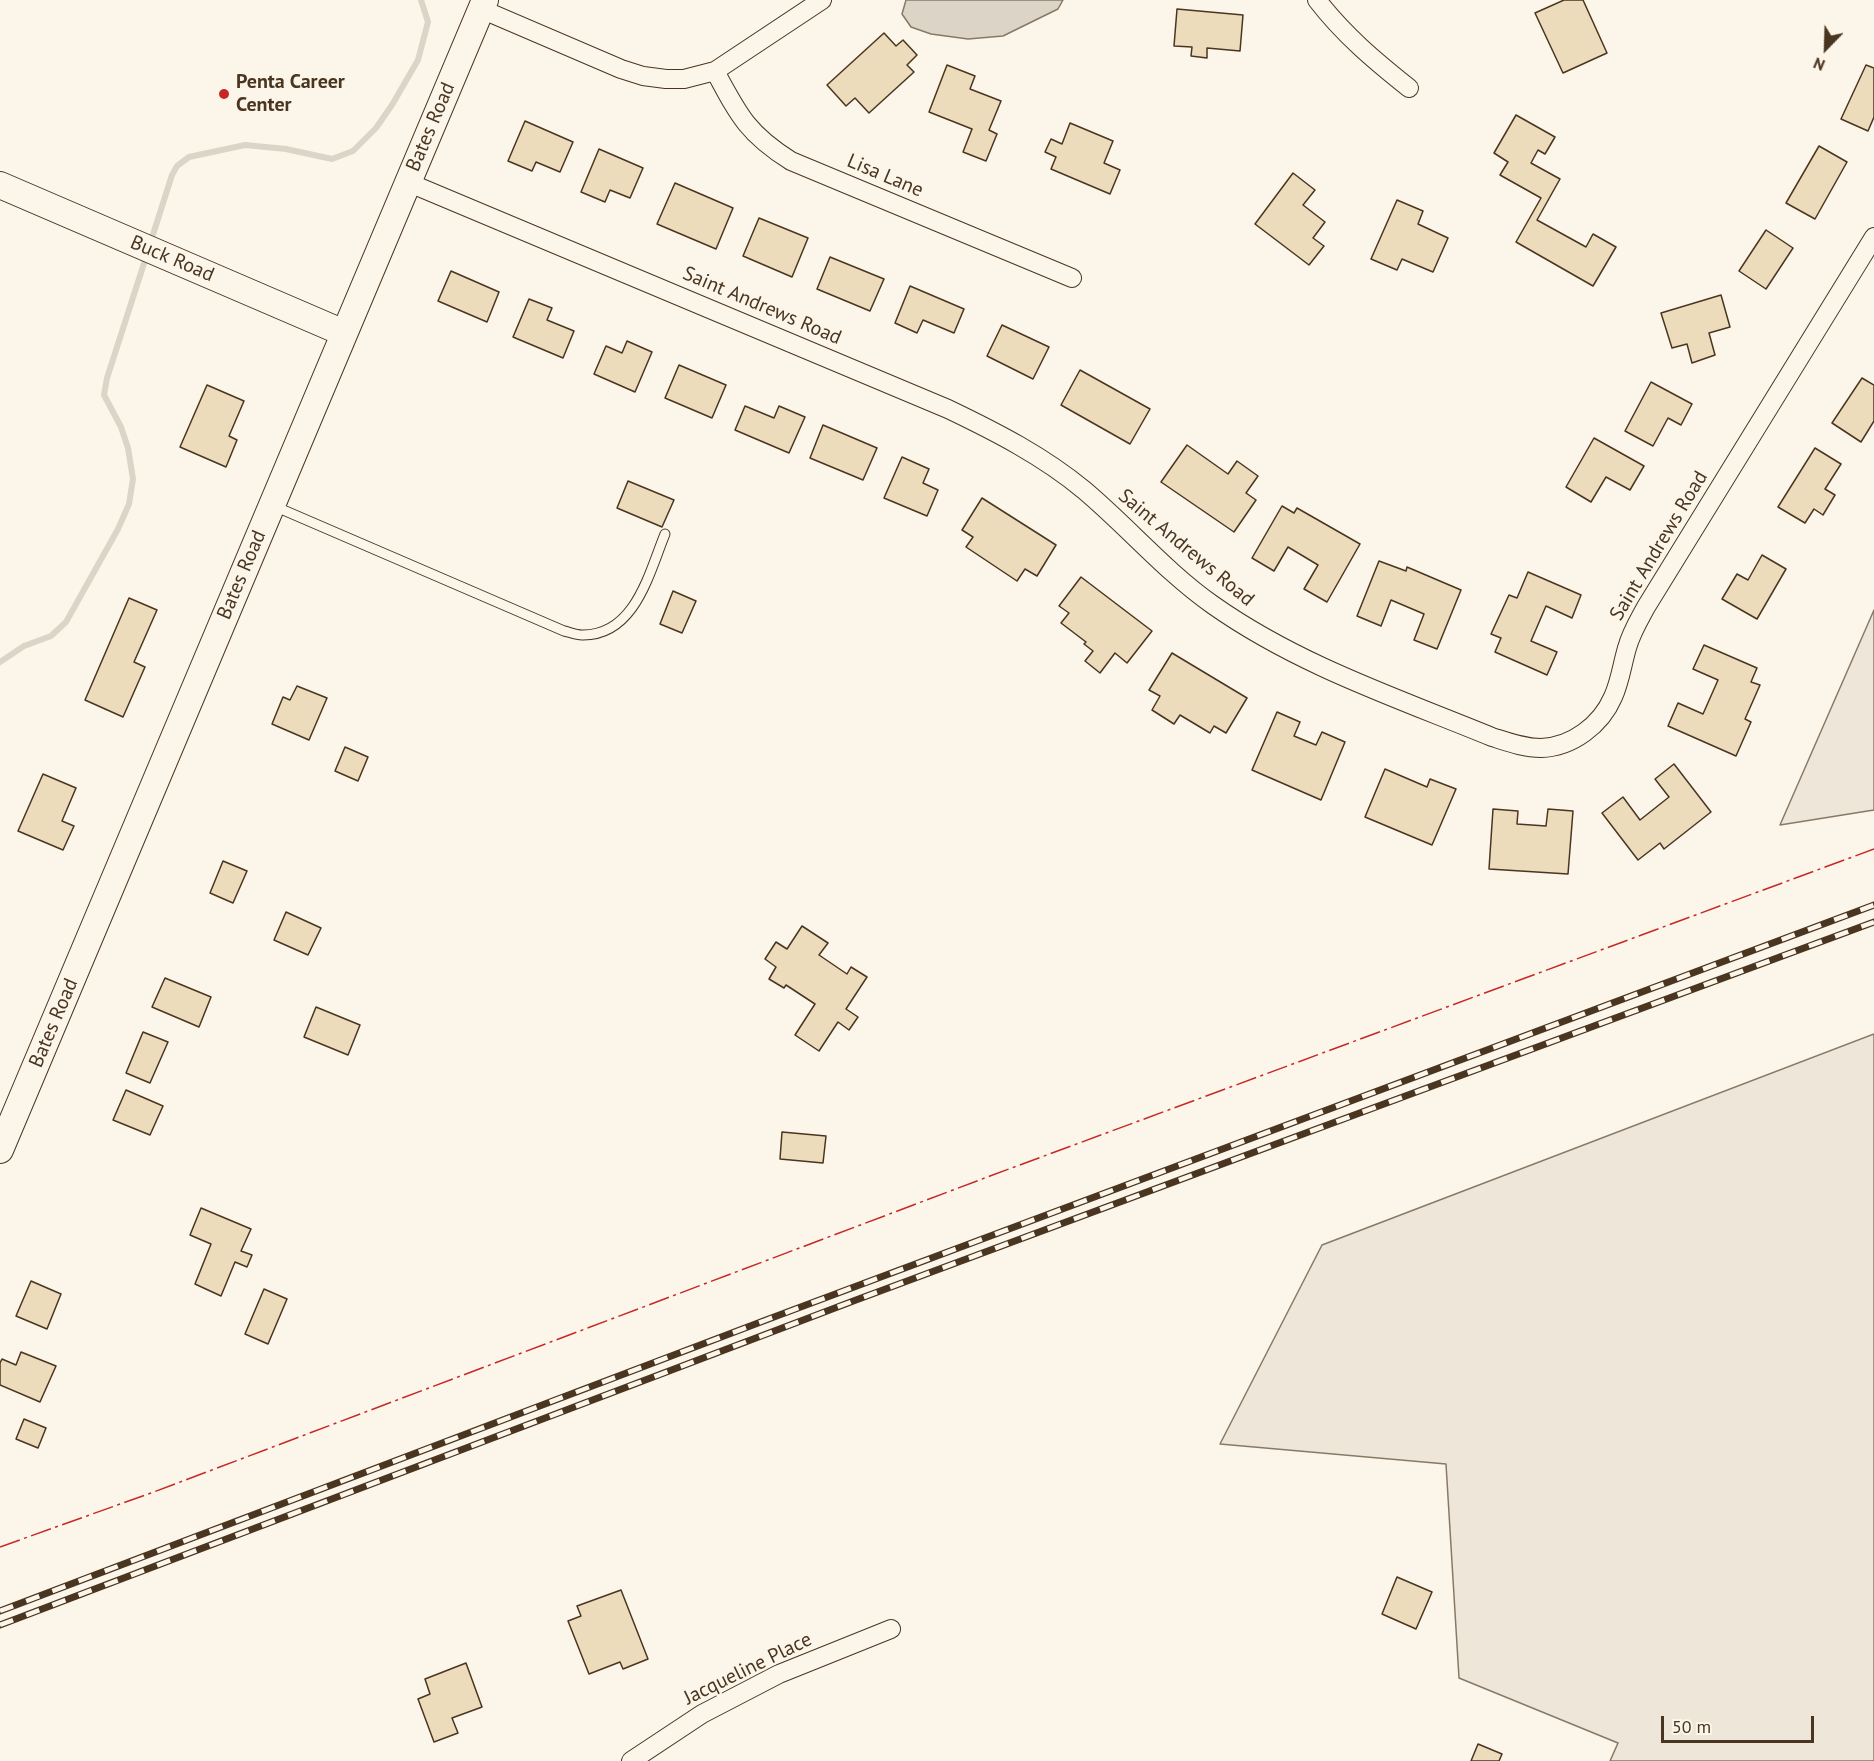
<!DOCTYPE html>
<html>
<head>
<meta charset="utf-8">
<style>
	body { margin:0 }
	#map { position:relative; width:1874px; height:1761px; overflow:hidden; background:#fbf6e9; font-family:"PT Sans",sans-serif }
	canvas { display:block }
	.north { position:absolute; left:1796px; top:18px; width:60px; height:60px; -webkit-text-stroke:4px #fbf6e9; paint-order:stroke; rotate:203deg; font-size:16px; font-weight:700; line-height:24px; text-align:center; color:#4a3520 }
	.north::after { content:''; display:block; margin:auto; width:21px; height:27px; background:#4a3520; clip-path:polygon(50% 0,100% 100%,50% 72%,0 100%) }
	.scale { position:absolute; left:1661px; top:1716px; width:153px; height:27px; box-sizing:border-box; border:3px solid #4a3520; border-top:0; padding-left:8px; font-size:18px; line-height:21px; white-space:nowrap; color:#4a3520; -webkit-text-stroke:4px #fbf6e9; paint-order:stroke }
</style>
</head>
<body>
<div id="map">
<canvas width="1874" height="1761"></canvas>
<div class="north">N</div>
<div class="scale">50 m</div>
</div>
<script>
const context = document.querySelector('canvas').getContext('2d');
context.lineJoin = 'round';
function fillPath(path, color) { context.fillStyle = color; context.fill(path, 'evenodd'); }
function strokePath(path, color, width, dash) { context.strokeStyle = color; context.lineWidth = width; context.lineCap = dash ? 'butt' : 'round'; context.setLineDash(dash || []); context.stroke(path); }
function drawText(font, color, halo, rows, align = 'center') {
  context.font = font + ' "PT Sans",sans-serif'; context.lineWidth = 4.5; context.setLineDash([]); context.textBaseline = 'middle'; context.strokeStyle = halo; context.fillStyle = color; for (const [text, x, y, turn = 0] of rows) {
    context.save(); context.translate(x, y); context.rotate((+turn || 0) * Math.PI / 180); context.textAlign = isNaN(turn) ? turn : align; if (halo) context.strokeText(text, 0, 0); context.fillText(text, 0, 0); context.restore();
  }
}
const green = new Path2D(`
	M1874 610V810L1780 825Z
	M1874 1034V1761H1610L1618 1743 1459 1678 1446 1464 1220 1444 1322 1245Z`);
const water = new Path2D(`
	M906 0H1063L1058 9 1003 36 968 39 931 34 911 27 902 14Z`);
const stream = new Path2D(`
	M150 244 172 175 177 166 189 157 245 145 286 149 332 159 353 151 376 128 392 105 418 60 428 22 421 0
	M0 662 24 646 51 636 66 622 118 529 129 504 133 479 128 448 121 427 104 395 107 378 147 254`);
const building = new Path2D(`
	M1564 0H1583L1607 53 1563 73 1535 13Z
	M1177 9 1243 15 1240 51 1207 48V58L1191 56 1192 47 1174 46Z
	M884 33 896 46 903 40 917 55 907 65 914 72 869 113 855 98 846 106 827 85Z
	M947 65 975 76 970 89 1001 101 989 130 997 134 986 161 963 152 972 129 929 112Z
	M1866 65 1874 68V117L1868 131 1841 119Z
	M1516 115 1555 137 1545 154 1538 150 1531 163 1560 179 1537 220 1586 247 1593 234 1616 247 1593 286 1516 242 1541 198 1500 175 1508 162 1494 153Z
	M525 121 573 142 560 172 536 162 532 171 508 161Z
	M1070 123 1113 141 1104 163 1120 170 1110 194 1051 169 1056 157 1045 152 1051 139 1062 144Z
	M1819 146 1847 162 1815 219 1786 203Z
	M599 149 643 168 630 198 610 190 605 202 581 192Z
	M1293 173 1315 190 1303 205 1325 222 1313 238 1324 246 1309 265 1255 224Z
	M675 183 733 208 716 249 657 224Z
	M1397 200 1423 211 1418 224 1448 238 1433 272 1402 259 1397 270 1371 259Z
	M759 218 808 238 792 277 743 256Z
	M1766 230 1793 248 1766 289 1739 271Z
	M830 257 884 279 870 311 817 289Z
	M451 271 499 292 487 322 438 301Z
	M910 286 964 309 954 333 923 320 917 333 895 323Z
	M1721 295 1730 327 1709 333 1715 355 1692 363 1687 344 1672 348 1661 313Z
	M529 299 552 308 547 320 574 331 563 358 513 337Z
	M1002 325 1049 347 1033 379 987 356Z
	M627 341 652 352 635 392 594 374 606 346 622 353Z
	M679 365 726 385 712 418 665 398Z
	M1080 370 1150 409 1130 444 1061 405Z
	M1862 378 1874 385V421L1861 442 1832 423Z
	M1651 382 1692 404 1681 425 1668 418 1653 446 1625 431Z
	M207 385 244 401 229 436 237 440 226 467 180 447Z
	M745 406 774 418 779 406 805 417 789 453 735 430Z
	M823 425 877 448 863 480 810 458Z
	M1594 438 1644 466 1630 490 1606 477 1591 502 1566 487Z
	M1187 445 1228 474 1237 461 1258 476 1246 493 1256 500 1234 532 1161 482Z
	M1815 448 1841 464 1825 489 1835 495 1823 515 1814 509 1805 523 1778 507Z
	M902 457 929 469 923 483 938 490 927 516 884 498Z
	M628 481 674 500 662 527 617 508Z
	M982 498 1056 545 1037 576 1025 569 1017 581 966 547 973 537 962 530Z
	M1282 506 1294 513 1297 508 1360 544 1327 602 1304 589 1318 565 1288 547 1274 571 1252 558Z
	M1762 555 1786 569 1757 619 1722 599 1737 574 1748 580Z
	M1379 561 1406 571 1407 567 1461 590 1437 649 1414 640 1424 614 1391 600 1381 626 1357 616Z
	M1528 572 1581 595 1572 618 1546 606 1531 641 1557 652 1547 675 1495 652 1501 638 1491 634 1509 595 1517 598Z
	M1081 577 1152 631 1127 663 1115 653 1100 673 1085 661 1093 651 1084 644 1086 642 1061 623 1069 613 1059 606Z
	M673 591 696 601 682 633 660 624Z
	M129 598 157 610 134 662 145 667 123 717 85 700Z
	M1704 645 1757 668 1751 682 1760 685 1745 719 1751 722 1736 756 1668 726 1678 703 1703 714 1718 680 1693 669Z
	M1172 653 1247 698 1226 733 1214 726 1210 733 1180 715 1174 724 1152 710 1160 696 1149 690Z
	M297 686 327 698 309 740 272 724 283 697 290 700Z
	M1277 712 1300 722 1294 736 1316 745 1322 732 1345 742 1321 800 1252 770Z
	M345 747 368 757 358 781 335 771Z
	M1674 764 1711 812 1664 849 1660 843 1638 860 1602 813 1623 797 1640 820 1669 797 1655 779Z
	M1385 769 1427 787 1430 779 1456 789 1432 845 1365 817Z
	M43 774 76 788 62 821 74 826 63 850 18 831Z
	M1493 809 1518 811 1517 824 1546 826 1548 809 1573 811 1568 874 1489 869Z
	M223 861 247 871 233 903 210 893Z
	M286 912 321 928 308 955 274 940Z
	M802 926 828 943 819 955 847 974 851 967 867 977 846 1009 858 1017 849 1030 838 1022 819 1051 795 1035 815 1004 786 985 784 988 769 979 776 967 765 959 776 942 787 949Z
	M165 978 211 997 199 1027 152 1007Z
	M316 1007 360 1025 348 1055 304 1037Z
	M143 1032 168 1042 150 1083 126 1073Z
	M126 1090 163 1106 150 1135 113 1120Z
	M782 1132 826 1136 823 1163 780 1159Z
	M201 1208 251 1229 241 1251 252 1255 247 1267 235 1262 221 1296 195 1284 211 1244 190 1235Z
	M31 1281 61 1294 47 1329 16 1316Z
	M264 1289 287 1299 268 1344 245 1334Z
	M21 1352 56 1366 40 1402 0 1385V1363L2 1359 16 1365Z
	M24 1419 46 1428 38 1448 16 1439Z
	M1397 1577 1432 1592 1416 1629 1382 1614Z
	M621 1590 648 1659 623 1669 620 1662 589 1674 568 1621 581 1616 577 1606Z
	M466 1663 482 1707 452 1718 458 1733 434 1742 418 1699 430 1694 425 1679Z
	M1478 1744 1502 1754 1499 1761H1471Z`);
const lane = new Path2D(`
	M274 506 564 631C569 632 576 635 582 635 635 636 649 573 665 534`);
const street = new Path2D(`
	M1317 0C1344 35 1375 61 1409 88
	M481 9 621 69 643 76 666 79H684L715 71 822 0
	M715 71C739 116 748 134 791 161L1072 278
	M407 182 948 409C996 432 1043 456 1084 490 1128 527 1166 572 1213 605 1298 665 1397 698 1492 737 1508 742 1524 748 1541 748 1572 747 1601 725 1613 697 1620 682 1622 665 1627 648 1631 633 1639 620 1646 607L1874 237
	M631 1761 702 1714 779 1674 891 1629`);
const secondary = new Path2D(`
	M0 185 344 333
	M0 1150 485 0`);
const rail = new Path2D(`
	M0 1611 766 1320 1874 905
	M0 1625 856 1300 1874 922`);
const power = new Path2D(`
	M0 1547 151 1493 990 1176 1874 849`);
const markers = [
	[224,94,6,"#c62828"]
];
const poiNames = [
	["Penta Career",236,82],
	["Center",236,105]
];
const streetNames = [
	["Bates Road",431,127,-67],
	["Lisa Lane",885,176,23],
	["Buck Road",172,259,23],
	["Saint Andrews Road",762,306,23],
	["Saint Andrews Road",1659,546,-59],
	["Saint Andrews Road",1186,548,40],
	["Bates Road",242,575,-67],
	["Bates Road",54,1023,-67],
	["Jacqueline Place",748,1669,-26]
];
fillPath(green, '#ede6d9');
strokePath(green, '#887966', 1.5);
fillPath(water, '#dcd4c6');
strokePath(water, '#887966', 1.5);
strokePath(stream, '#dcd4c6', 6);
fillPath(building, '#ecdcbc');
strokePath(building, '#4a3520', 1.5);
strokePath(lane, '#4a3520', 11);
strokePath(street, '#4a3520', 20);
strokePath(secondary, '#4a3520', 28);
strokePath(lane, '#fbf6e9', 9);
strokePath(street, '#fbf6e9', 18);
strokePath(secondary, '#fbf6e9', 26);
strokePath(rail, '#4a3520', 7);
strokePath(rail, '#fbf6e9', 4.5, [14]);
strokePath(power, '#c62828', 1.5, [21, 4.5, 3, 4.5]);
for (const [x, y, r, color] of markers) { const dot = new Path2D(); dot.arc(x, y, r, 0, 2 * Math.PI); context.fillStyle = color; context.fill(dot); strokePath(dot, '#fbf6e9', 2); }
drawText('bold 20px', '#4a3520', '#fbf6e9', poiNames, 'left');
drawText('20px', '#4a3520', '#fbf6e9', streetNames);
</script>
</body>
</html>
